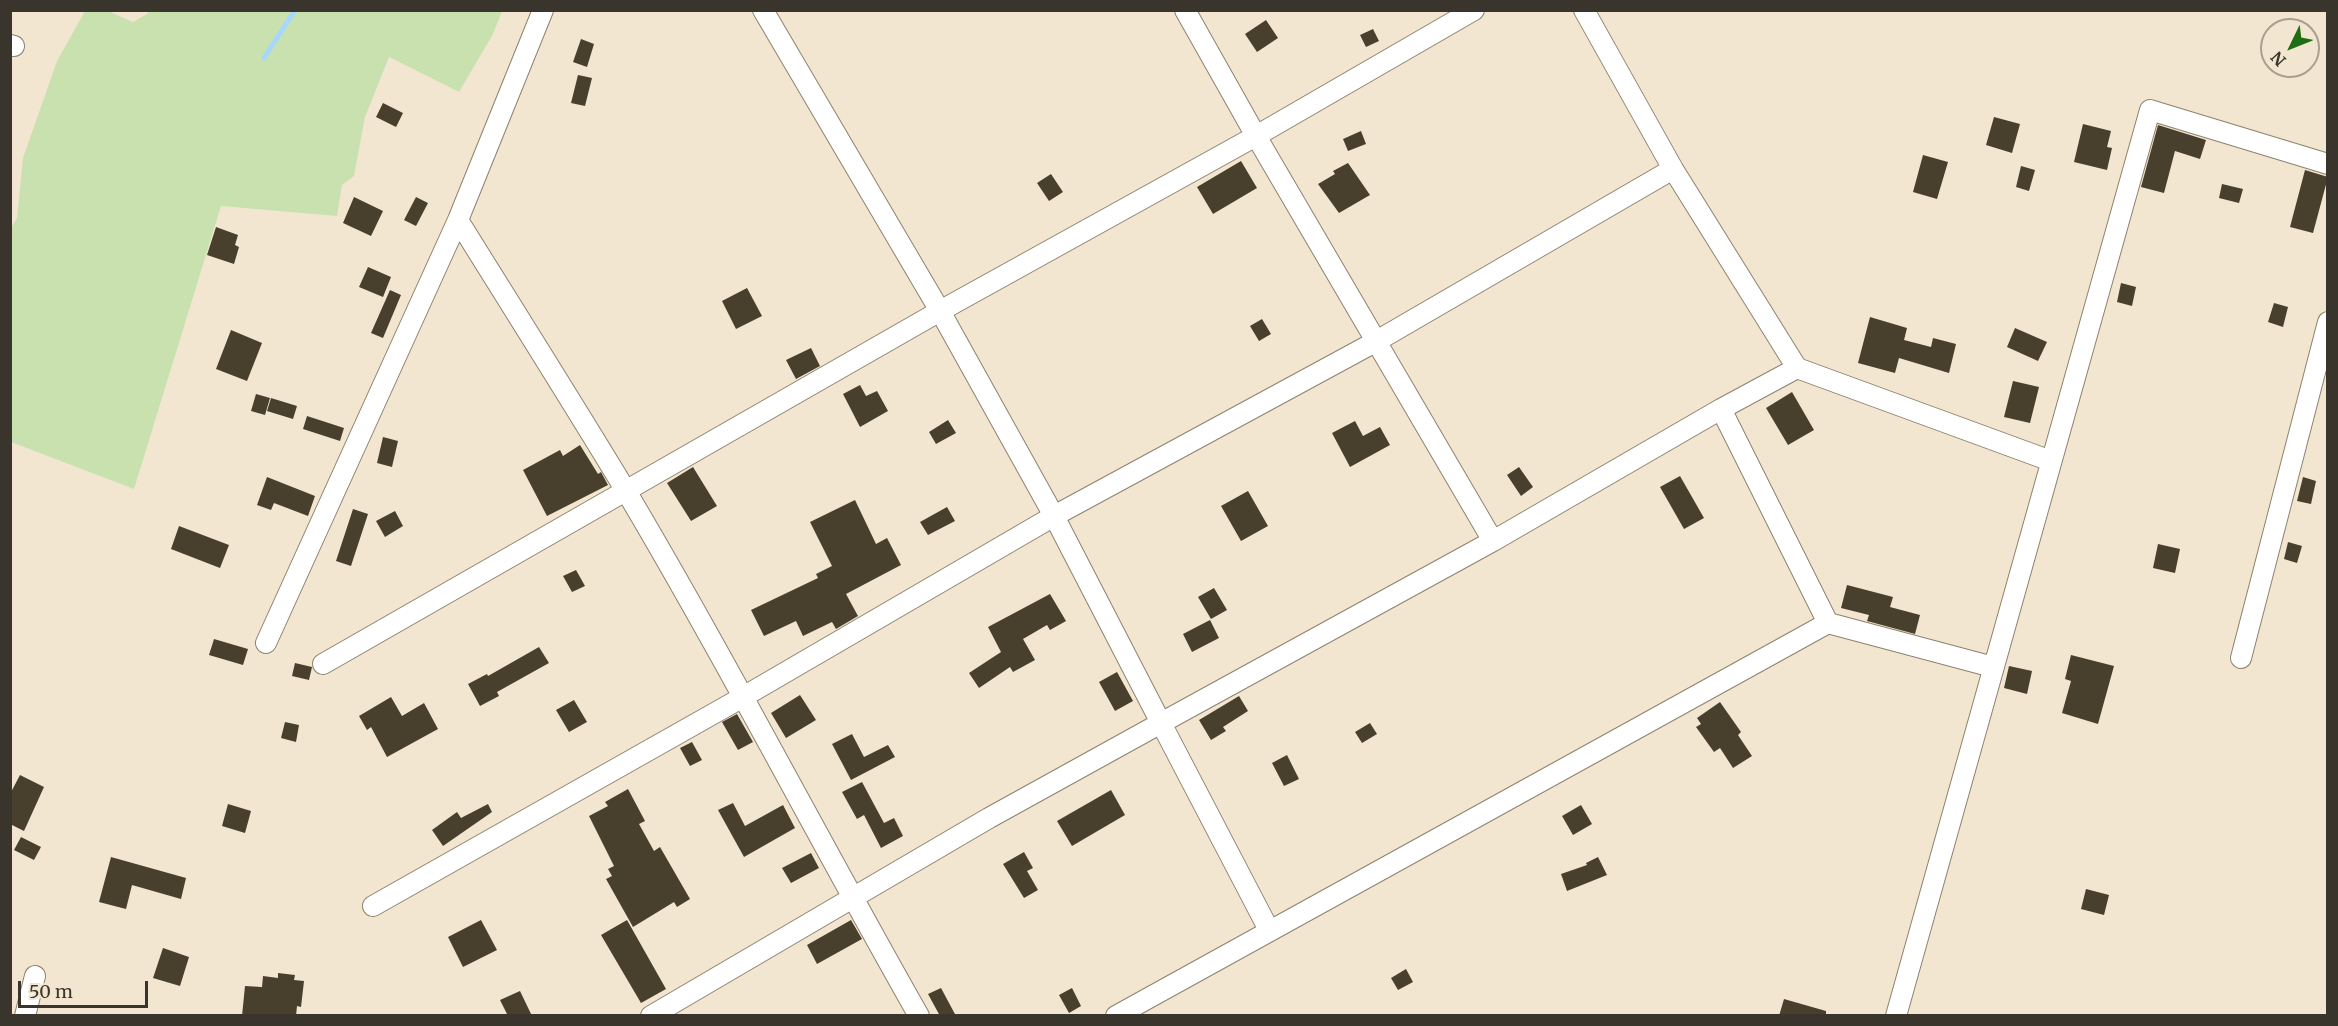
<!DOCTYPE html>
<html>
<head>
<meta charset="utf-8">
<style>
	body { margin:0 }
	#map { position:relative; width:2338px; height:1026px; overflow:hidden; background:#f3e6d1; font-family:Merriweather,serif }
	canvas { display:block }
	.frame { position:absolute; inset:0; border:12px solid #39352c; pointer-events:none }
	.north { position:absolute; left:2260px; top:18px; width:60px; height:60px; box-sizing:border-box; background:#f3e6d1; border:2px solid #a99f8f; border-radius:50%; rotate:227deg; font-size:16px; font-weight:700; line-height:24px; text-align:center; color:#39352c }
	.north::after { content:''; display:block; margin:auto; width:21px; height:27px; background:#206e13; clip-path:polygon(50% 0,100% 100%,50% 72%,0 100%) }
	.scale { position:absolute; left:18px; top:981px; width:130px; height:27px; box-sizing:border-box; border:3px solid #39352c; border-top:0; padding-left:8px; font-size:18px; line-height:21px; white-space:nowrap; color:#39352c; -webkit-text-stroke:4px #f3e6d1; paint-order:stroke }
</style>
</head>
<body>
<div id="map">
<canvas width="2338" height="1026"></canvas>
<div class="frame"></div>
<div class="north">N</div>
<div class="scale">50 m</div>
</div>
<script>
const context = document.querySelector('canvas').getContext('2d');
context.lineJoin = 'round';
function fillPath(path, color) { context.fillStyle = color; context.fill(path, 'evenodd'); }
function strokePath(path, color, width, dash) { context.strokeStyle = color; context.lineWidth = width; context.lineCap = dash ? 'butt' : 'round'; context.setLineDash(dash || []); context.stroke(path); }
const green = new Path2D(`
	M149 11H502L493 34 459 92 389 57 365 117 354 176 342 185 337 216 221 206 134 489 11 442 10 230 17 218 23 158 57 61 85 11H108L133 22 147 14Z`);
const stream = new Path2D(`
	M264 58 295 10`);
const building = new Path2D(`
	M1266 20 1278 38 1257 52 1245 34Z
	M1373 29 1379 41 1366 47 1360 35Z
	M581 39 594 44 587 67 573 62Z
	M578 75 592 78 585 106 571 103Z
	M383 103 403 113 396 127 376 117Z
	M1994 117 2020 124 2012 153 1986 145Z
	M2083 124 2111 131 2107 147 2112 148 2107 170 2074 162Z
	M2158 125 2206 140 2200 159 2175 151 2164 193 2141 187Z
	M1361 131 1366 144 1348 151 1343 139Z
	M1923 155 1948 162 1937 199 1913 192Z
	M1241 161 1257 188 1213 214 1197 187Z
	M1348 163 1370 195 1339 213 1318 184 1335 174 1333 171Z
	M2021 166 2035 170 2029 191 2016 187Z
	M2305 170 2328 177 2313 233 2290 227Z
	M1051 174 1063 192 1049 201 1037 183Z
	M2222 184 2243 189 2239 203 2219 198Z
	M354 197 383 211 371 236 343 223Z
	M416 197 428 203 416 226 404 220Z
	M216 227 238 235 235 245 239 247 234 264 207 255Z
	M368 267 391 277 383 297 359 287Z
	M2121 283 2136 287 2132 306 2117 302Z
	M747 288 762 316 736 329 722 301Z
	M390 290 401 295 383 338 371 333Z
	M2274 303 2288 307 2283 327 2268 322Z
	M1870 317 1907 328 1904 340 1931 347 1933 338 1956 344 1949 373 1899 358 1895 373 1858 363Z
	M1262 319 1271 334 1259 341 1250 326Z
	M2015 328 2047 342 2038 361 2007 347Z
	M231 330 262 343 247 381 216 369Z
	M811 348 820 366 796 379 786 360Z
	M2013 381 2039 387 2030 423 2004 417Z
	M860 385 866 396 877 391 888 411 860 427 843 394Z
	M1792 392 1814 430 1788 445 1766 408Z
	M256 394 270 398 265 415 251 411Z
	M271 398 297 406 293 419 267 411Z
	M307 416 344 428 340 441 303 429Z
	M948 420 956 433 936 444 929 432Z
	M1355 421 1363 436 1380 427 1390 445 1350 467 1332 433Z
	M383 437 398 441 392 467 377 463Z
	M580 445 598 474 601 472 608 485 547 516 523 470 560 450 563 456Z
	M693 467 717 506 691 521 667 483Z
	M1519 467 1533 487 1521 496 1507 475Z
	M1680 476 1704 518 1684 529 1660 487Z
	M267 477 315 496 308 516 274 503 271 510 257 505Z
	M2303 477 2316 481 2311 504 2297 501Z
	M1248 491 1268 526 1241 541 1221 506Z
	M855 500 876 544 887 538 901 565 846 594 858 616 836 629 832 622 803 636 796 621 764 636 751 610 818 578 816 574 832 566 810 522Z
	M947 507 955 521 928 535 920 522Z
	M353 509 368 514 351 566 336 561Z
	M395 511 403 526 385 537 376 521Z
	M179 526 229 545 220 568 171 549Z
	M2288 542 2302 546 2297 563 2284 559Z
	M2158 544 2180 549 2175 573 2153 568Z
	M576 570 585 586 572 592 563 576Z
	M1847 585 1893 597 1890 607 1920 615 1915 634 1867 621 1869 615 1841 608Z
	M1214 588 1227 610 1211 619 1198 597Z
	M1050 594 1066 621 1050 630 1047 625 1023 639 1035 660 1013 672 1010 667 979 688 969 673 1001 652 988 627Z
	M1210 620 1219 638 1192 652 1183 634Z
	M214 639 248 649 243 665 209 655Z
	M539 647 549 663 497 692 499 696 480 706 468 684 487 674 488 676Z
	M2071 655 2114 666 2098 724 2062 713 2071 681 2065 679Z
	M295 663 312 667 309 680 292 676Z
	M2009 666 2032 671 2027 694 2004 688Z
	M1117 672 1133 701 1115 711 1099 682Z
	M800 695 816 720 786 738 771 713Z
	M1239 696 1248 711 1223 727 1226 731 1211 740 1199 720Z
	M391 697 402 716 424 703 438 729 387 757 371 727 367 730 359 716Z
	M574 700 587 722 569 732 556 710Z
	M1720 702 1741 732 1738 735 1752 756 1733 768 1720 748 1714 752 1696 727 1701 724 1697 718Z
	M737 714 753 742 738 750 722 722Z
	M285 722 299 725 296 742 281 738Z
	M1370 723 1377 734 1362 743 1355 732Z
	M852 734 864 757 888 745 895 757 851 780 832 744Z
	M692 742 702 760 690 766 680 748Z
	M1287 755 1299 779 1284 786 1272 763Z
	M20 775 44 787 24 831 10 824V794Z
	M862 782 884 823 894 818 903 836 881 848 864 815 857 819 842 792Z
	M628 789 645 821 639 824 654 851 660 847 690 899 677 907 674 902 633 927 606 879 612 876 608 869 614 866 589 816 608 806 605 802Z
	M1111 790 1125 815 1072 846 1057 821Z
	M733 803 745 826 783 805 795 828 744 857 718 810Z
	M228 804 251 811 245 833 222 826Z
	M488 804 492 812 443 846 432 830 457 812 461 818Z
	M1581 805 1592 824 1573 835 1562 816Z
	M21 837 41 847 34 860 14 850Z
	M1024 852 1033 868 1027 871 1038 890 1024 898 1003 864Z
	M811 853 819 868 791 883 782 868Z
	M111 857 186 878 181 899 132 885 126 909 99 902Z
	M1598 857 1607 875 1567 891 1561 874 1587 865 1586 863Z
	M2086 889 2109 895 2104 915 2081 909Z
	M481 920 497 950 463 967 448 937Z
	M627 920 666 989 641 1003 601 935Z
	M851 920 862 939 817 964 807 945Z
	M163 948 189 957 180 986 153 978Z
	M1406 969 1413 982 1398 990 1391 978Z
	M278 973 295 975 294 980 304 981 301 1007 297 1006 296 1016H242L245 986 262 987 263 976 278 978Z
	M941 988 956 1016H940L928 994Z
	M1072 988 1081 1006 1069 1013 1059 995Z
	M520 991 532 1016H508L500 1000Z
	M1784 999 1826 1011V1016H1779Z`);
const street = new Path2D(`
	M763 10 940 311 1054 516 1161 723 1493 541 1256 136 1185 10
	M1584 10 1673 169 1797 368 2051 461
	M10 45 14 46
	M458 220C514 310 571 400 626 491 728 663 820 842 919 1016
	M1721 409 1828 623
	M1493 541 1721 409 1797 368
	M266 643 458 220 543 10
	M2241 658 2328 322
	M323 664 940 311 1256 136 1474 10
	M373 906 743 697 1054 516 1375 342 1673 169
	M25 1016 35 976
	M651 1016 989 818 1161 723 1269 930
	M1116 1016 1828 623 1993 667
	M1896 1016 2150 110 2328 164`);
fillPath(green, '#c9e1af');
strokePath(stream, '#a8d7fd', 5);
fillPath(building, '#493f2d');
strokePath(street, '#8d826e', 22);
strokePath(street, '#fff', 20);
</script>
</body>
</html>
